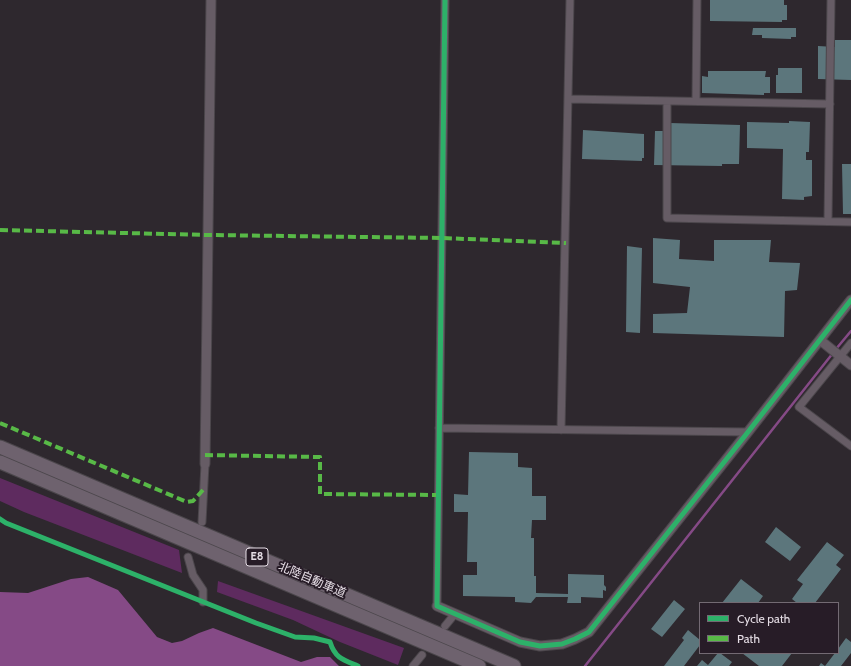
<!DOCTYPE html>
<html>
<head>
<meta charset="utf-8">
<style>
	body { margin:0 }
	#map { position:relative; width:851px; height:666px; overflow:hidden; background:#2e282e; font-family:Cabin,sans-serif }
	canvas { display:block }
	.legend { position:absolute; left:699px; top:602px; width:140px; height:52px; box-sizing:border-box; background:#271c27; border:1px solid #736a73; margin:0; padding:5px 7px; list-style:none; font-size:12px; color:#e6dee6 }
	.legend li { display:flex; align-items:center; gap:8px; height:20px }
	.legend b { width:20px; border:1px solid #736a73 }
</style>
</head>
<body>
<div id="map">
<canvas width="851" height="666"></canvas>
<ul class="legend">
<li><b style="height:5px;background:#2db169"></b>Cycle path</li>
<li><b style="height:5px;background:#58b947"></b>Path</li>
</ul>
</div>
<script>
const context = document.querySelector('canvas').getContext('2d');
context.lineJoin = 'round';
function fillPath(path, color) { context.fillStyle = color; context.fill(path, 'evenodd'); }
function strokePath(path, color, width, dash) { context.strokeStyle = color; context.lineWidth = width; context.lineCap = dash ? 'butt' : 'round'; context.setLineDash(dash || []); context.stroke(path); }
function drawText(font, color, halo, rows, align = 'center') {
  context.font = font + ' Cabin,"Noto Sans JP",sans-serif'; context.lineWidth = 4; context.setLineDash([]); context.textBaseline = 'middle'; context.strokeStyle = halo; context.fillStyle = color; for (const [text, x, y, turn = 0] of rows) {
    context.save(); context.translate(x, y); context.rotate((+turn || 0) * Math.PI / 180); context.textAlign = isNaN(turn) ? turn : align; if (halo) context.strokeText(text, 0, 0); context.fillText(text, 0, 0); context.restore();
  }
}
const green = new Path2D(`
	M0 478 179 550 182 573 24 512 0 501Z
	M218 581 404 648 398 665 340 642 293 620 217 592Z`);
const water = new Path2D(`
	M88 577 118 590 157 637 172 643 182 641 199 633 213 628 301 662 317 657H330L339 666H0V592L28 593 71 579Z`);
const stream = new Path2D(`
	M836 349 851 331
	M585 666 833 353`);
const building = new Path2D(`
	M710 0H784V5H787V20H782V22L710 21Z
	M753 28H796V37H791V39L762 38V35H752Z
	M835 40H851V80L818 79V46L835 47Z
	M778 68H802V93H776V75H778Z
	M708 71H766L765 77H770V93H764V95L702 93V76L708 77Z
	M789 121 810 122 809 152H806V160H812V196L804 197V200L782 199 783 149 747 148V122L789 123Z
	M670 123 740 125 739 164H722V166L654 165 655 131H670Z
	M583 130 644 134V158H642V161L582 159Z
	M842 164H851V214H843Z
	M653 238 680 240 679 259 714 261V240H771L769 262 800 263 797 290 785 291 784 337 653 333V314L687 313 690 287 653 283Z
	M627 246 642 248 640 333 626 332Z
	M469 452 518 453V467L532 468V496H546V520H532L531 538H534V576H536V593L568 594V574L604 575V585L606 587V591L603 590V598L581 597V603H567L568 597H536L531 603 515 602V597L463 596V575H477V562H467L468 512H454V494L468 495Z
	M776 527 801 547 790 561 765 542Z
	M827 542 844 555 836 565 841 569 815 603H797L792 599 803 584 797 580Z
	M741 579 763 596 758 603H722Z
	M674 600 685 609 662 637 651 629Z
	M688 630 700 640V645L684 666H664L684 640 682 638Z
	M846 638 851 642V653L841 666H819L821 663 825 666 835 653H838V649Z
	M718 653H720L732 662 729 666H697L702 660 708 665Z
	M742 653H792L782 666H759Z`);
const minor = new Path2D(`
	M568 99 830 104
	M667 101V218L851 222
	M696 101 697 0
	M828 221 831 0
	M851 343 799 407 851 446
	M439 428 748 432
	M561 430 570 0
	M202 522 205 464
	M188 557 193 575 203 590V602
	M437 606 445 0
	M445 626 454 615
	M413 666 422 655`);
const tertiary = new Path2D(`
	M820 340 851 365
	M205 464 211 0
	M437 606 520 642 540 646 562 644 575 639 589 632 748 432 851 300`);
const motorway = new Path2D(`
	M0 447 514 666
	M0 462 479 666`);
const quiet = new Path2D(`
	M0 230 208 235 442 238 566 243
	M0 423 187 502 193 501 203 490
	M205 455 320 457V494L438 495`);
const cycleway = new Path2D(`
	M445 0 437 606 520 642 540 646 562 644 575 639 589 632 748 432 851 300
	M0 519 6 523 256 623 295 637 314 638 330 642C335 658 343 660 358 666`);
const shields = [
	[257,557,22]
];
const shieldNames = [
	["E8",257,557]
];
const streetNames = [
	["北陸自動車道",312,580,23]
];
fillPath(green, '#5e2b5f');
fillPath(water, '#854a86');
strokePath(stream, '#854a86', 2.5);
fillPath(building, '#5c767c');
strokePath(minor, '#4b464b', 9);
strokePath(tertiary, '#4b464b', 11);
strokePath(motorway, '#4b464b', 15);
strokePath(minor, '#665c65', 7);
strokePath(tertiary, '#665c65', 9);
strokePath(motorway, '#6e626e', 13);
strokePath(quiet, '#58b947', 4, [8, 4]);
strokePath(cycleway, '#2db169', 5);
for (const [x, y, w] of shields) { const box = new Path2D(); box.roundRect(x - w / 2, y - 9, w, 18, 3); context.fillStyle = '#271c27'; context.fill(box); strokePath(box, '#e6dee6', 1); }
drawText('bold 11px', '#e6dee6', null, shieldNames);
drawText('12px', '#e6dee6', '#271c27', streetNames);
</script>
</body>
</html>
